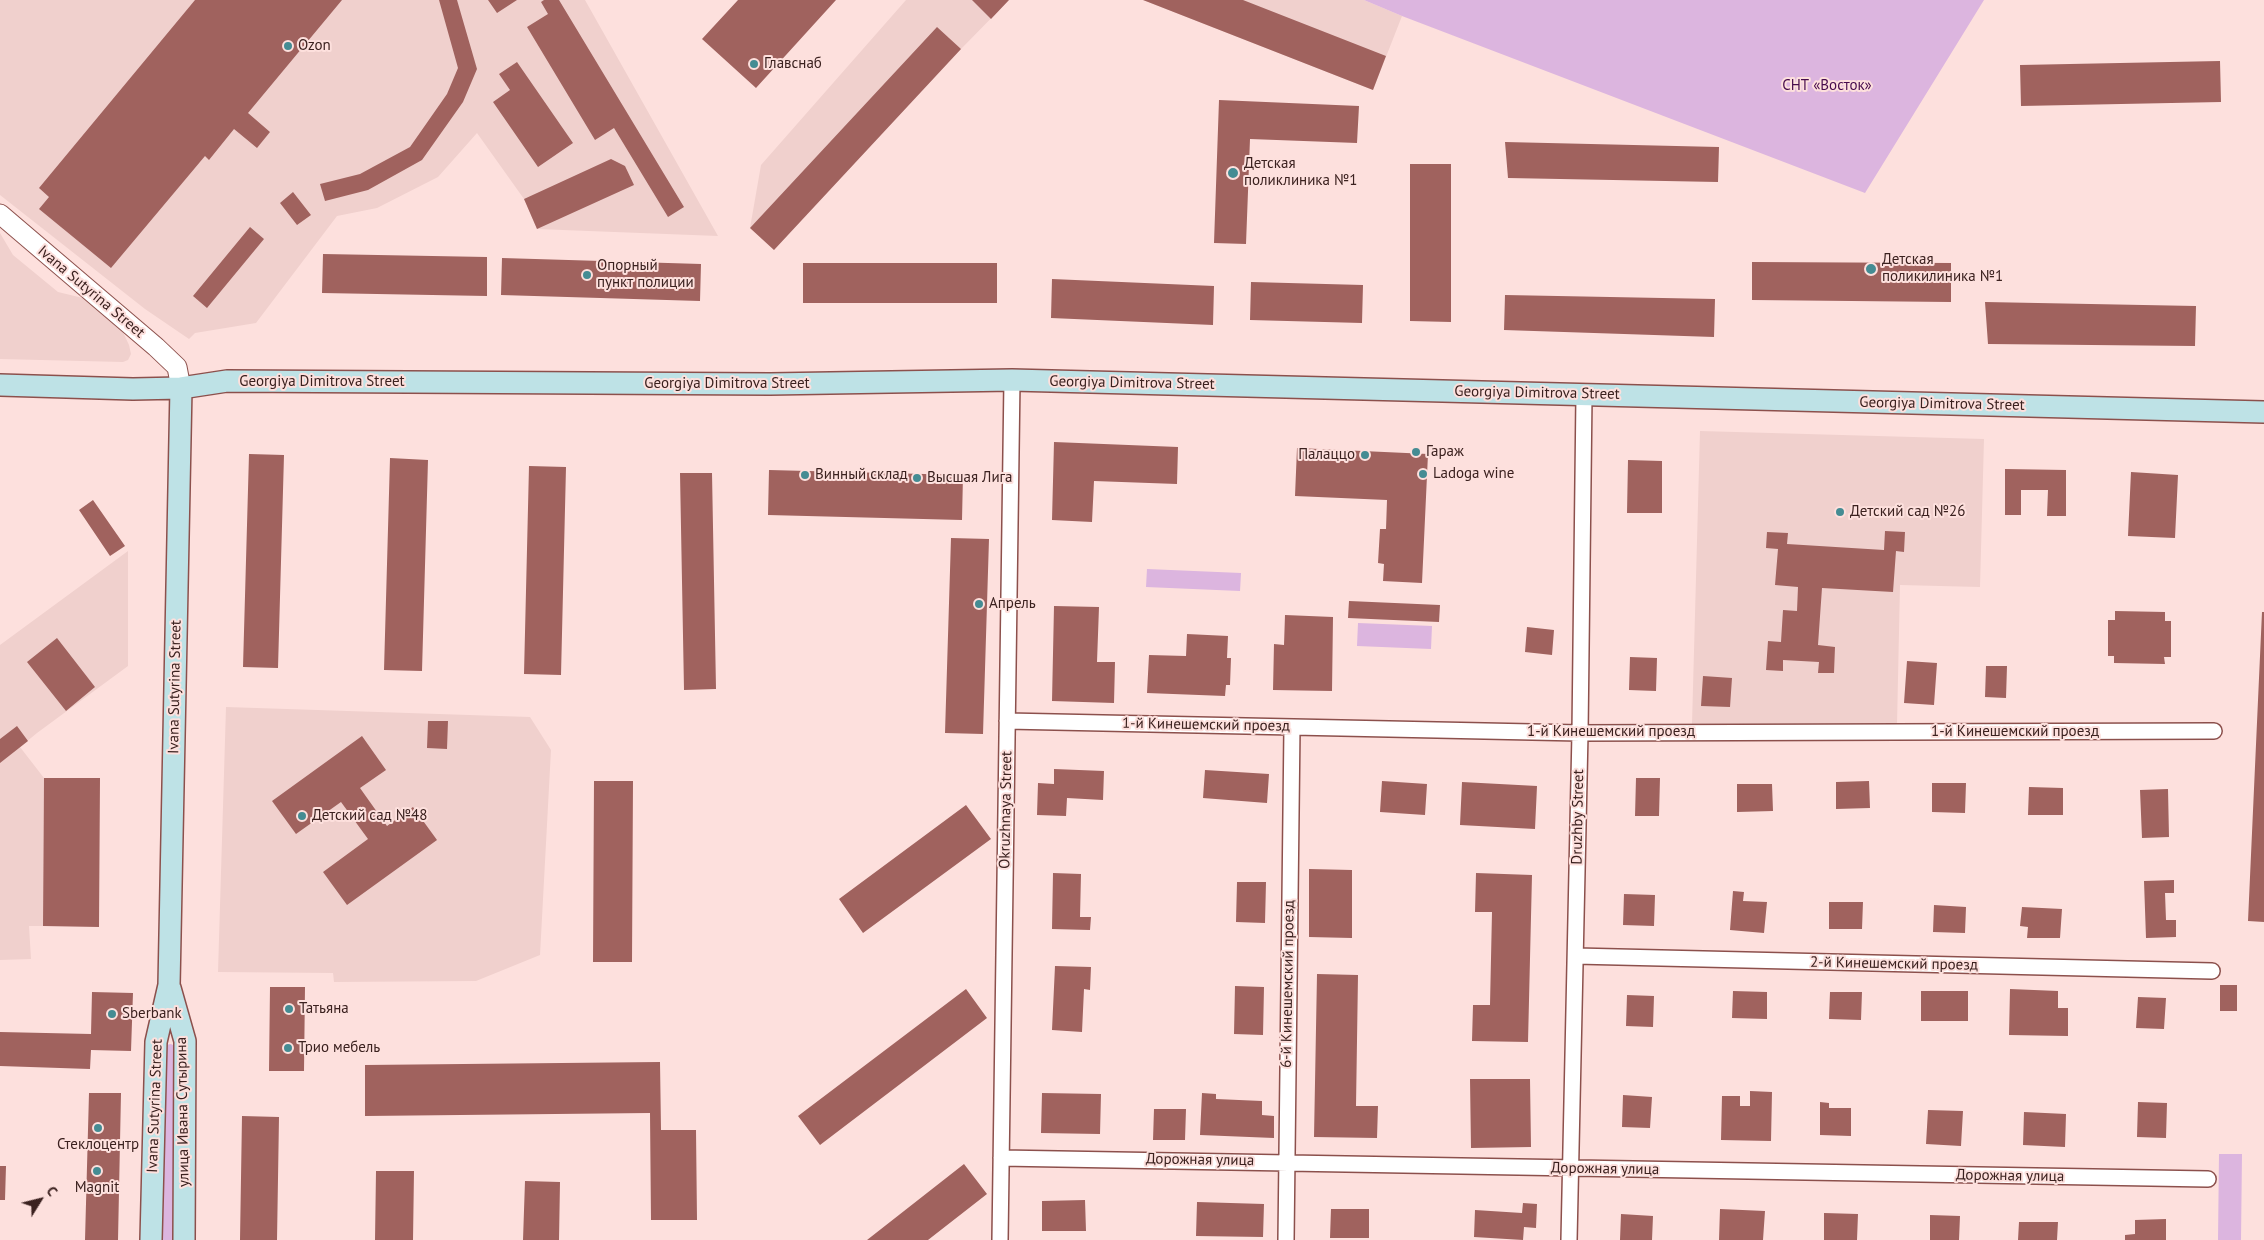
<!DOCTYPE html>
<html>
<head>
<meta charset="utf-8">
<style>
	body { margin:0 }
	#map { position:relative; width:2264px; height:1240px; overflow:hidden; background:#fde0dd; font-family:"PT Sans",sans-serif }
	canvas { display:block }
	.north { position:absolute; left:15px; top:1175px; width:50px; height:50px; -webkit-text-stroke:4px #fde0dd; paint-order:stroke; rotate:54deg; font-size:14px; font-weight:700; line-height:20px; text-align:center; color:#3b211f }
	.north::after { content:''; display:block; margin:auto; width:18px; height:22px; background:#3b211f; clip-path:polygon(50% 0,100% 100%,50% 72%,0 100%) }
</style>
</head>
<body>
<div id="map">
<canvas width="2264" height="1240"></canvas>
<div class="north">С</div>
</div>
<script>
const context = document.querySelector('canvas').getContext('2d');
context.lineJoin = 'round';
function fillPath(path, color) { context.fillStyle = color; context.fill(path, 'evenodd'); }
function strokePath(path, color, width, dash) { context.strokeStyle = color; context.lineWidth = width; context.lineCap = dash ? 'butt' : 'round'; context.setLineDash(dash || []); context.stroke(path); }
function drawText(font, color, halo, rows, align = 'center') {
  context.font = font + ' "PT Sans",sans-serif'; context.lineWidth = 4; context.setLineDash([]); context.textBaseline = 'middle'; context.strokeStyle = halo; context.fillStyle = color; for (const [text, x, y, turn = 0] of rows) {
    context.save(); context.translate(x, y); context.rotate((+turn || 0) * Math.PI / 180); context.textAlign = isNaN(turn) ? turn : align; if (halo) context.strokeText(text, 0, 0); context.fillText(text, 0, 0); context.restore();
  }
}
const built = new Path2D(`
	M0 0H585L718 236 537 229 524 199 477 133 438 177 377 208 337 216 256 323 195 333 189 339 145 309 0 195Z
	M906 0H1009L961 49 774 250 750 228 761 165Z
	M1143 0H1364L1402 16 1373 90Z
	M0 233 13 255 58 292 87 299 122 330 129 345 131 354 128 360 123 362 0 359Z
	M1700 431 1984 439 1980 587 1900 585 1897 725 1692 724Z
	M128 551V666L37 733 20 747 44 778 43 926H29L31 959 0 960V645Z
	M226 707 530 717 551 750 540 955 476 981 334 982 333 973 218 972Z`);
const green = new Path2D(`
	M1364 0H1984L1865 193 1402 16Z
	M1147 569 1241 573 1240 591 1146 587Z
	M1358 623 1432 626 1431 649 1357 646Z
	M171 1044 175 1046V1240H162L164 1050 166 1045Z
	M2219 1154H2242L2241 1240H2218Z`);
const building = new Path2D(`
	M195 0H342L248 113 270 132 257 148 234 129 209 160 205 156 111 268 39 209 49 197 39 188Z
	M439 0H457L477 69 463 102 422 160 368 190 325 201 320 184 360 174 410 147 447 94 458 68Z
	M488 0H517L497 13Z
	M544 0H559L684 207 668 217 614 128 595 140 527 27 548 14 541 2Z
	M738 0H836L756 88 702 39Z
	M972 0H1009L991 19Z
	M1143 0H1243L1386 56 1373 90Z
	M937 27 961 49 774 250 750 228Z
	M2220 61 2221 102 2021 106 2020 65Z
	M517 62 573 143 538 167 493 102 510 90 499 74Z
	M1219 100 1359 106 1357 143 1250 139 1246 244 1214 243Z
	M1505 142 1719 147 1718 182 1508 178Z
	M611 159 625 166 634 185 537 229 524 199Z
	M1410 164H1451V322L1410 321Z
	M293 192 311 215 297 225 280 203Z
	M250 227 264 239 207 308 193 296Z
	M323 254 487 257V296L322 293Z
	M502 258 701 264 700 301 501 295Z
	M1752 262 1951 263V302L1752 300Z
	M803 263H997V303H803Z
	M1052 279 1214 286 1213 325 1051 318Z
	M1251 282 1363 285 1362 323 1250 320Z
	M1505 295 1715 299 1714 337 1504 330Z
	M1985 302 2196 306 2195 346 1988 344Z
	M1054 442 1178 447 1177 484 1094 481 1092 522 1052 520Z
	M1297 448 1428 454 1422 583 1383 581 1384 564 1378 563 1380 529H1386L1387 500 1295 496Z
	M249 454 284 455 278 668 243 667Z
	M390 458 428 460 422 671 384 670Z
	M1628 460 1662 461V513H1627Z
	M529 466 566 467 561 675 524 674Z
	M2005 469 2066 470V516H2047L2048 490H2021V515H2005Z
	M769 470 963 475 962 520 768 515Z
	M2131 472 2178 475 2175 538 2128 536Z
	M680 473H712L716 689 684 690Z
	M93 500 125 546 110 556 79 510Z
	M1885 531 1905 532 1904 552 1896 551 1893 592 1822 588 1818 645 1835 647 1834 673H1818L1819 662 1783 660V671L1766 670 1768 641 1781 642 1783 610 1797 611 1798 587 1775 585 1778 549 1766 548 1767 532 1788 533 1787 544 1884 550Z
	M951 538 989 539 983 734 945 733Z
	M1349 601 1440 605 1439 622 1348 618Z
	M1054 606 1099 607 1097 662H1115L1114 703 1052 701Z
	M2115 611 2165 612V621H2171V657H2164L2165 664 2114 663V656H2108V620H2115Z
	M2262 612H2264V922L2248 921Z
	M1285 615 1333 617 1332 691 1273 690 1274 644 1284 645Z
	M1527 627 1554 630 1552 655 1525 652Z
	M1187 634 1228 636 1227 658H1231L1230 685H1226L1225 696 1147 693 1149 655 1186 656Z
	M57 638 95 687 66 711 27 662Z
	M1630 657 1657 658 1656 691 1629 690Z
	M1907 661 1937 663 1934 705 1904 703Z
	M1986 666H2007L2006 698 1985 697Z
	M1703 676 1732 678 1730 707 1701 706Z
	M428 721H448L447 749 427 748Z
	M17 726 28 741 0 763V739Z
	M362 736 386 770 360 788 387 826 413 807 437 840 347 905 323 872 368 839 341 802 296 834 272 801Z
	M1054 769 1104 771 1103 800 1067 798 1066 816 1037 815 1038 783 1054 784Z
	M1205 770 1269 774 1267 803 1203 798Z
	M44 778H100L99 927 43 926Z
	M1636 778H1660L1659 816H1635Z
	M594 781H633L632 962H593Z
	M1382 781 1427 784 1425 815 1380 812Z
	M1869 781 1870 808 1836 809V782Z
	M1462 782 1537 786 1535 829 1460 825Z
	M1932 783H1966L1965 813 1932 812Z
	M1737 784H1772L1773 811 1737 812Z
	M2029 787 2063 788V815H2028Z
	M2168 789 2169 837 2142 838 2140 790Z
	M966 805 991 839 863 933 839 899Z
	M1309 869 1352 870V938L1309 937Z
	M1053 873 1081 874 1080 917H1091L1090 930 1052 929Z
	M1476 873 1532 875 1528 1042 1472 1041 1473 1005H1490L1492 912H1475Z
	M2174 880V893H2165L2166 920H2176V937L2146 938 2144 881Z
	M1237 882H1266L1265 923 1236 922Z
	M1733 891 1744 892 1743 901 1767 902 1764 933 1730 930Z
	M1624 894 1655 895 1654 926 1623 925Z
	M1829 902H1863L1862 929H1829Z
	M1934 905 1966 907 1965 933 1933 932Z
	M2022 907 2062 909 2060 938H2027L2028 927 2020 926Z
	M1055 966 1091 967 1090 990 1084 989 1082 1032 1052 1030Z
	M1317 974 1358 975 1356 1106H1378L1377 1138 1314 1137Z
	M2220 985H2237V1011H2220Z
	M1235 986 1264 987 1263 1035 1234 1034Z
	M270 987H305L304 1071H269Z
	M966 989 987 1018 820 1145 798 1116Z
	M2010 989 2058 991V1008H2068V1036L2009 1035Z
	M1733 991 1767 992V1019L1732 1018Z
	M1921 991H1968V1021H1921Z
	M92 992 133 993 131 1051 91 1050 90 1069 0 1066V1032L91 1034Z
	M1830 992H1862L1861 1020 1829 1019Z
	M1627 995 1654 996 1653 1027 1626 1026Z
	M2138 997 2166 998 2164 1029 2136 1028Z
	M660 1062 661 1130H696L697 1220H651L650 1113 365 1116V1065Z
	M1470 1079H1530L1531 1147 1471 1148Z
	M1750 1091 1772 1092 1771 1141 1721 1140 1722 1096H1740V1106H1750Z
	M89 1093H121L118 1240H85Z
	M1042 1093 1101 1094 1100 1134 1041 1133Z
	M1202 1093 1216 1094V1099L1262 1101V1115L1274 1116V1138L1200 1135Z
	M1623 1095 1652 1097 1650 1128 1622 1127Z
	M1820 1102 1829 1103V1108H1851V1136L1820 1135Z
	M2138 1102 2167 1103 2166 1138 2137 1137Z
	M1154 1109H1186L1185 1140H1153Z
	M1928 1110 1963 1111 1961 1146 1926 1144Z
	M2024 1112 2066 1114 2065 1147 2023 1145Z
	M242 1116 279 1117 277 1240H240Z
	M964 1164 987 1194 928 1240H867Z
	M0 1166H6L5 1200H0Z
	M376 1171H414L413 1240H375Z
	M525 1181 560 1182 559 1240H523Z
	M1085 1200 1086 1231H1042V1201Z
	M1197 1202 1264 1204 1263 1237 1196 1236Z
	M1523 1203 1537 1204 1536 1228 1524 1227 1523 1240 1474 1237 1475 1210 1522 1213Z
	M1331 1209H1369V1238H1330Z
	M1720 1209 1765 1211 1763 1240H1719Z
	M1824 1213 1858 1214 1857 1240H1824Z
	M1621 1214 1653 1216 1652 1240H1620Z
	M1930 1215 1960 1216 1959 1240H1930Z
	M2166 1219V1240H2125V1235L2135 1234V1220Z
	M2019 1222H2058L2057 1240H2018Z`);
const minor = new Path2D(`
	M1007 721 1580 733 2214 731
	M1576 956 2212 971
	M1001 1158 2208 1179
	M1000 1240 1012 380
	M1286 1240 1292 727
	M1569 1240 1580 733 1584 395`);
const tertiary = new Path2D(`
	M0 214 156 347 177 367 181 388`);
const secondary = new Path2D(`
	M0 385 133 389 181 388 227 381 770 384 1012 380 2264 412
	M170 988 185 1041 184 1240
	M151 1240 156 1042 169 985 181 388`);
const markers = [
	[288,46,5,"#458c93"],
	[754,64,5,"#458c93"],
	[1233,173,6,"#458c93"],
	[1871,269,6,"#458c93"],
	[587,275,5,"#458c93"],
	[1416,452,5,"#458c93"],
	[1365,455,5,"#458c93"],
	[1423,474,5,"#458c93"],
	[805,475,5,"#458c93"],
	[917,478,5,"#458c93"],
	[1840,512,5,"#458c93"],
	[979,604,5,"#458c93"],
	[302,816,5,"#458c93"],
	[289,1009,5,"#458c93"],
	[112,1014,5,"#458c93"],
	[288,1048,5,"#458c93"],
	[98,1128,5,"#458c93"],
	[97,1171,5,"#458c93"]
];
const poiNames = [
	["Ozon",298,46],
	["Главснаб",764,64],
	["Детская",1244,164],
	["поликлиника №1",1244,181],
	["Детская",1882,260],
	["поликилиника №1",1882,277],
	["Опорный",597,266],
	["пункт полиции",597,283],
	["Гараж",1426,452],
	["Палаццо",1355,455,"right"],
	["Ladoga wine",1433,474],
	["Винный склад",815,475],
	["Высшая Лига",927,478],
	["Детский сад №26",1850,512],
	["Апрель",989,604],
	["Детский сад №48",312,816],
	["Татьяна",299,1009],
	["Sberbank",122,1014],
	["Трио мебель",298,1048],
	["Стеклоцентр",98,1145,"center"],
	["Magnit",97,1188,"center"]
];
const parkNames = [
	["СНТ «Восток»",1827,86]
];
const streetNames = [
	["Ivana Sutyrina Street",91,292,40],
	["Georgiya Dimitrova Street",322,382],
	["Georgiya Dimitrova Street",1132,383,1],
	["Georgiya Dimitrova Street",727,384],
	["Georgiya Dimitrova Street",1537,393,1],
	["Georgiya Dimitrova Street",1942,404,1],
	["Ivana Sutyrina Street",175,687,-89],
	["1-й Кинешемский проезд",1206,725,1],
	["1-й Кинешемский проезд",1611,732],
	["1-й Кинешемский проезд",2015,732],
	["Okruzhnaya Street",1006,810,-89],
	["Druzhby Street",1578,817,-89],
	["2-й Кинешемский проезд",1894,964,1],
	["6-й Кинешемский проезд",1288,984,-89],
	["Ivana Sutyrina Street",155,1106,-88],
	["улица Ивана Сутырина",183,1112,-91],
	["Дорожная улица",1200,1160,1],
	["Дорожная улица",1605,1169,1],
	["Дорожная улица",2010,1176,1]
];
fillPath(built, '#f0d0cd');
fillPath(green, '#dcb5df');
fillPath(building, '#a0625e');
strokePath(minor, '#8c504c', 18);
strokePath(tertiary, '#8c504c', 21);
strokePath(secondary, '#8c504c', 24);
strokePath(minor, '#fff', 15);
strokePath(tertiary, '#fff', 19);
strokePath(secondary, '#bee2e6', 21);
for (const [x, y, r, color] of markers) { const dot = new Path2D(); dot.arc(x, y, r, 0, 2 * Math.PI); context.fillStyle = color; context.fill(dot); strokePath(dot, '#fde0dd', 2); }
drawText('15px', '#3b211f', '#fde0dd', poiNames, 'left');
drawText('15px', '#470b4d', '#fde0dd', parkNames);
drawText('15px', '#3b211f', '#fde0dd', streetNames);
</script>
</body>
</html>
